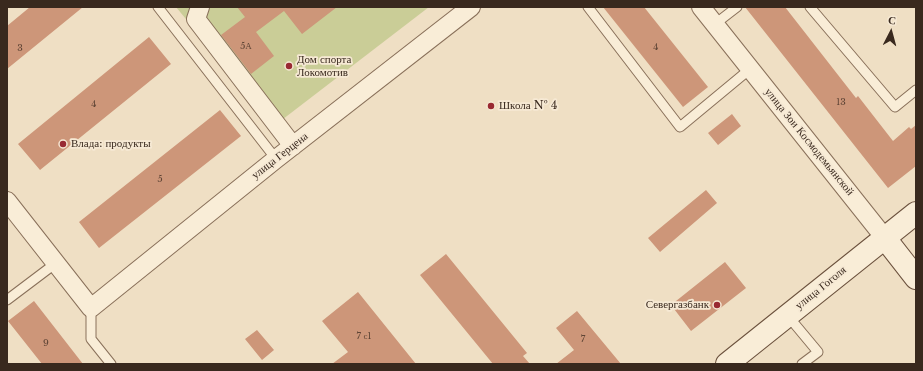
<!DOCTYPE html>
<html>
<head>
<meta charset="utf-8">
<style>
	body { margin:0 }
	#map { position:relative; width:923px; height:371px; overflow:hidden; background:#efdfc4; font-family:"Libre Baskerville",serif }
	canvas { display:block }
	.frame { position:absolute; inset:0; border:8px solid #39291e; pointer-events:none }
	.north { position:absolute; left:871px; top:12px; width:40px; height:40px; -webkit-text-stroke:3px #f6e9d4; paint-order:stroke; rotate:6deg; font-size:11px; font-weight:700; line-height:16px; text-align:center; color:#39291e }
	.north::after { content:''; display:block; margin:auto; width:14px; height:18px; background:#39291e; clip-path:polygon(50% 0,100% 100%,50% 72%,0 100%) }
</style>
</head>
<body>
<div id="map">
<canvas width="923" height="371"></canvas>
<div class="frame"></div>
<div class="north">С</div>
</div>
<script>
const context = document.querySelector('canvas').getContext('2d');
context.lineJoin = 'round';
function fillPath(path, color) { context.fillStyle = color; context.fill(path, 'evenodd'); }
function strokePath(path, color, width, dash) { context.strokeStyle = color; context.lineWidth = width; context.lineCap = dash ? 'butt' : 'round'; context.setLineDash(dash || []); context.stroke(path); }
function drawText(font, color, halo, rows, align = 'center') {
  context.font = font + ' "Libre Baskerville",serif'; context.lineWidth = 3.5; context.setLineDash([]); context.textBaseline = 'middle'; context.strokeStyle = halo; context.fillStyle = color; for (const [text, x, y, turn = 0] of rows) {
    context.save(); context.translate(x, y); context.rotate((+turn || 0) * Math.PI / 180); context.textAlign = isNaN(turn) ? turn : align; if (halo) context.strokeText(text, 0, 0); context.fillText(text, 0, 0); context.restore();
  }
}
const green = new Path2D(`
	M176 7H429L274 126Z`);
const building = new Path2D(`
	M30 7H83L7 69V26Z
	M237 7H337L302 34 284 11 256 32 274 56 251 74 221 35 245 17Z
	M603 7H644L708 87 683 107Z
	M745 7H785L856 98 858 96 893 141 909 127 911 129 916 125V166L888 188Z
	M149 37 171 64 40 170 18 144Z
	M220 110 241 136 99 248 79 222Z
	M732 114 741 126 718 145 708 133Z
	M706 190 717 203 660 252 648 238Z
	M446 254 527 353 523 356 530 364H493L420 275Z
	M725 262 746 288 691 331 671 305Z
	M358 292 416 364H332L348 352 322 321Z
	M34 301 83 364H42L8 321Z
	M577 311 621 364H556L574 350 556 328Z
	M257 330 274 350 262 360 245 339Z`);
const lane = new Path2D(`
	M158 7 276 159
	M588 7 680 127 750 69
	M810 7 895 107 916 90
	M715 24 737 7
	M7 300 56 263
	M91 308V339L111 364
	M788 316 818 352 802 364`);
const street = new Path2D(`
	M200 7 196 19 293 146
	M701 7 884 237
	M7 201 91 308 276 159 471 7`);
const secondary = new Path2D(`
	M884 237 916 278
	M727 364 916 213`);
const markers = [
	[289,66,4,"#992932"],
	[491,106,4,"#992932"],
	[63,144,4,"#992932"],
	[717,305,4,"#992932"]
];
const numberNames = [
	["5А",246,46],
	["4",656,47],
	["3",20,48],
	["13",841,102],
	["4",94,104],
	["5",160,179],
	["7 с1",364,336],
	["7",583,339],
	["9",46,343]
];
const poiNames = [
	["Дом спорта",297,60],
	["Локомотив",297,73],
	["Школа № 4",499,106],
	["Влада: продукты",71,144],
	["Севергазбанк",709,305,"right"]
];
const streetNames = [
	["улица Зои Космодемьянской",809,142,51],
	["улица Герцена",280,156,-38],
	["улица Гоголя",821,288,-39]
];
fillPath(green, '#cacd97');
fillPath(building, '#cd9679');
strokePath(lane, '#89705a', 11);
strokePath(street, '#89705a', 20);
strokePath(secondary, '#6b513d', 24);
strokePath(lane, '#f9edd7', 9);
strokePath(street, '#f9edd7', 18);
strokePath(secondary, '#f9edd7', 22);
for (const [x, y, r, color] of markers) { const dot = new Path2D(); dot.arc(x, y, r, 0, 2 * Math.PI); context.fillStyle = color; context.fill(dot); strokePath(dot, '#f6e9d4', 1.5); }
drawText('9px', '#5e4435', null, numberNames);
drawText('11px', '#39291e', '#f6e9d4', poiNames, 'left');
drawText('11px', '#39291e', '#f6e9d4', streetNames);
</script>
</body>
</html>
